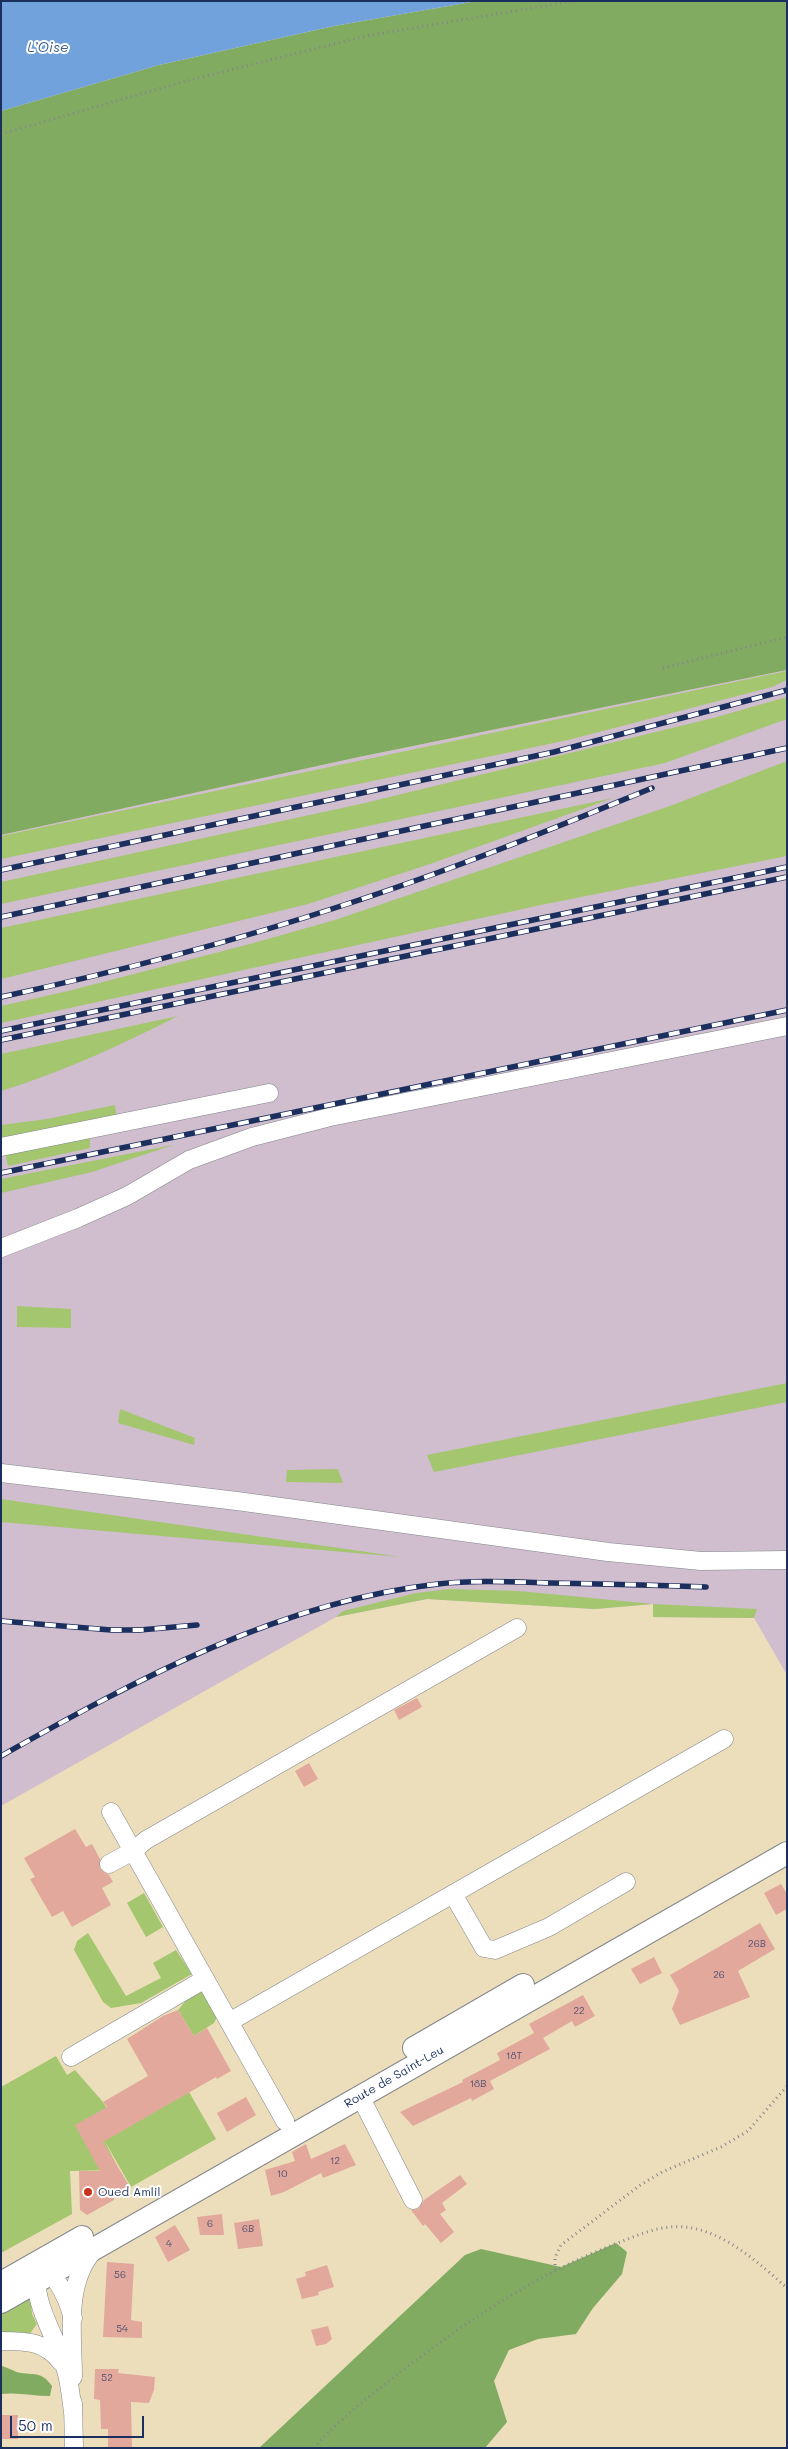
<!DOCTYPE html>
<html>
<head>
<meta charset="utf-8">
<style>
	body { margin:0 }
	#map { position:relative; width:788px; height:2449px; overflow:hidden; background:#ecdebb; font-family:Mali,sans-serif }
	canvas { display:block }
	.frame { position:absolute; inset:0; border:2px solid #1b2f5e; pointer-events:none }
	.scale { position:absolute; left:10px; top:2416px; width:134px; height:22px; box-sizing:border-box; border:2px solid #1b2f5e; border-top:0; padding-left:6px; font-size:15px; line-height:18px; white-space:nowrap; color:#1b2f5e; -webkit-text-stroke:4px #fff; paint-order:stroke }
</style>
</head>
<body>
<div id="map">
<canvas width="788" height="2449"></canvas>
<div class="frame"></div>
<div class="scale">50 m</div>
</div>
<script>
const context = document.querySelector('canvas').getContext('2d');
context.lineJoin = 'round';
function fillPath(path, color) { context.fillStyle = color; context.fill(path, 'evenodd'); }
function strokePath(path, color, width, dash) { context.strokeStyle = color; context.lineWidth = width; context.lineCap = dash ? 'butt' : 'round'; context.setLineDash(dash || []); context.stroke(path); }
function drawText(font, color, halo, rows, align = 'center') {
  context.font = font + ' Mali,sans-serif'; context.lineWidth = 4; context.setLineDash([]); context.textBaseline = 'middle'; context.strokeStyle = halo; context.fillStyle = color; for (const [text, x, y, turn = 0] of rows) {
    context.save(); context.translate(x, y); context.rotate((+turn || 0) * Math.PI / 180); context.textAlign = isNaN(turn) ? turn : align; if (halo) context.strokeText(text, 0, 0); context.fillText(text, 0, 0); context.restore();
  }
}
const industrial = new Path2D(`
	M787 670V1675L754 1618 653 1617V1604L595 1609 427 1599 336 1617 1 1806V835L359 757Z`);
const green = new Path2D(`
	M787 671V680L772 687 568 740 1 859V836Z
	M787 697V719L665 763 1 904V882L365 803 713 718Z
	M787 761V856L541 905 1 1023V1006L68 991 250 944 335 920 670 806Z
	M613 798 433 863 308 904 1 979V928Z
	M178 1016C121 1045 63 1072 1 1091V1054Z
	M115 1105 117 1118 1 1140V1125L47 1119Z
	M90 1134V1148L8 1166 5 1153Z
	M173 1145 92 1172 1 1193V1179Z
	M17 1306 71 1309V1328L17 1327Z
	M787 1383V1402L434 1472 427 1455Z
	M120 1409 195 1438 194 1445 118 1423Z
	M338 1469 343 1483 286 1482 287 1470Z
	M1 1499 401 1557 1 1522Z
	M449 1589 519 1591 653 1604 757 1609 754 1618 653 1617V1604L595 1609 427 1599 336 1617 343 1611 416 1593Z
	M144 1893 163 1927 146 1937 127 1903Z
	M88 1933 126 1996 161 1978 153 1963 176 1950 192 1974 141 2003 111 2008 103 2002 74 1950 77 1941Z
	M202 1992 217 2017 214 2023 194 2036 178 2010 188 1998Z
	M56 2056 67 2075 75 2070 103 2102 121 2131 189 2092 216 2139 131 2187 103 2138 119 2170 70 2171 72 2214 1 2253V2087Z
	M30 2294 32 2314 37 2324 28 2336H1V2308Z`);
const forest = new Path2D(`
	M477 1H787V670L359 757 1 835V111L159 65 334 26Z
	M616 2243 627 2252 622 2274 593 2308 576 2334 538 2339 509 2350 494 2381 507 2422 485 2448H259L465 2255 481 2249 561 2267Z
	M1 2366C8 2367 14 2372 21 2373 36 2375 42 2372 52 2386L50 2396C33 2396 18 2392 1 2394Z`);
const water = new Path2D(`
	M1 1H477L334 26 159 65 1 111Z`);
const building = new Path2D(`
	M417 1698 422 1707 399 1720 394 1710Z
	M309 1763 318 1779 304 1787 295 1771Z
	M75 1829 86 1847 92 1844 100 1859V1869L109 1875 113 1882 102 1888 111 1905 72 1927 63 1911 52 1917 30 1879 35 1877 24 1858Z
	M781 1884 787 1894V1909L776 1915 764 1893Z
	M760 1923 775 1949 738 1971 750 1997 680 2025 672 2009 679 1991 670 1975Z
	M654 1957 662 1973 640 1984 631 1969Z
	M583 1995 595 2016 575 2027 572 2021 543 2038 550 2049 490 2081 494 2089 472 2101 471 2098 413 2126 400 2112 463 2082 462 2080 500 2060 497 2053 534 2033 529 2024Z
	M178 2010 194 2036 207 2028 231 2071 217 2079 216 2077 103 2142 130 2187 115 2195 114 2200 87 2215 80 2210 79 2171H100L75 2125 107 2107 103 2102 148 2076 127 2039 163 2016Z
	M246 2097 256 2115 227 2132 217 2113Z
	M306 2144 311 2159 345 2144 356 2165 323 2178 321 2173 284 2192 271 2196 265 2170 295 2161 292 2152Z
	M460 2175 467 2184 442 2203 446 2210 440 2214 454 2232 441 2243 425 2224 423 2226 411 2210 418 2209 424 2200Z
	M222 2214 224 2235H200L197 2217Z
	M259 2219 263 2246 238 2249 234 2223Z
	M175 2225 190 2250 168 2262 155 2237Z
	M107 2262 134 2264 131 2320 142 2322V2338L103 2337Z
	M327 2265 334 2287 318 2292 319 2295 302 2299 296 2279 306 2276 305 2272Z
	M328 2326 332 2339 326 2344 316 2346 311 2330Z
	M95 2369H119L118 2373 155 2377 154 2390 149 2403 131 2402 132 2448H108V2429H101L100 2400 94 2399Z
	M1 2415H18V2439H1Z`);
const path = new Path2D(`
	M1 134 186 81 366 36 573 1
	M663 668 787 637
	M555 2270V2257L561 2245 639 2186 662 2172 721 2147 748 2131 787 2086
	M314 2448C339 2419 370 2396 399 2373 468 2320 541 2271 623 2241 643 2233 662 2225 684 2227 723 2230 759 2263 787 2288`);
const minor = new Path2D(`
	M1 1147 269 1093
	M1 1248 78 1218 127 1196 189 1160 252 1137 330 1117 787 1026
	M1 1473 237 1501 608 1552 701 1561 787 1560
	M111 1812 285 2121
	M109 1864 133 1851 146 1840 517 1628
	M453 1894 484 1948 495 1950 549 1927 626 1882
	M229 2022 724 1739
	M71 2057 205 1979
	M360 2096 413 2200
	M73 2318C67 2297 57 2273 36 2263 33 2308 53 2328 65 2367 70 2382 71 2398 73 2413
	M1 2341C26 2341 45 2341 61 2362
	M73 2377C73 2336 64 2285 93 2251
	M73 2403 74 2448`);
const major = new Path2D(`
	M414 2048 523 1985
	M1 2283 82 2237
	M1 2302 787 1853`);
const rail = new Path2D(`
	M1 870 554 752 787 690
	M1 917 787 748
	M1 997C117 972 232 942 344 905 449 871 550 830 652 788
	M1 1031 787 867
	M1 1040 787 877
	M1 1173 787 1010
	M1 1621 111 1630H140L197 1625
	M1 1756C138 1679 279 1602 438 1584 475 1580 513 1582 551 1583 603 1584 654 1585 706 1587`);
const markers = [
	[88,2192,5,"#c8321e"]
];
const numberNames = [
	["26B",757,1944],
	["26",719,1975],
	["22",579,2011],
	["18T",514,2056],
	["18B",478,2084],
	["12",335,2161],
	["10",282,2174],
	["6",210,2224],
	["6B",248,2229],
	["4",169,2244],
	["56",120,2275],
	["54",122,2329],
	["52",107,2378]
];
const streetNames = [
	["Route de Saint-Leu",394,2077,-30]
];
const poiNames = [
	["Oued Amlil",98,2192]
];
const waterNames = [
	["L’Oise",48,48]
];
fillPath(industrial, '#d0bdce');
fillPath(green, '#a3c66f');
fillPath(forest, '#82ab62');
fillPath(water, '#71a2dc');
fillPath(building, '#e3a89c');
strokePath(minor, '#84868c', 19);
strokePath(major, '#84868c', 24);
strokePath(path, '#84868c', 3, [1, 4]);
strokePath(minor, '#fff', 18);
strokePath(major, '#fff', 22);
strokePath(rail, '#1b2f5e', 5.5);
strokePath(rail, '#fff', 4, [11]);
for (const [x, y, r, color] of markers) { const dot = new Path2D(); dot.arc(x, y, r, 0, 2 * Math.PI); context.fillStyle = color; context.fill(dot); strokePath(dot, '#fff', 2); }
drawText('10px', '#4d4d6e', null, numberNames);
drawText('12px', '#1b2f5e', '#fff', streetNames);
drawText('12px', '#1b2f5e', '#fff', poiNames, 'left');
drawText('italic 14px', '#3d5d90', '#fff', waterNames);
</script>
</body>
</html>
